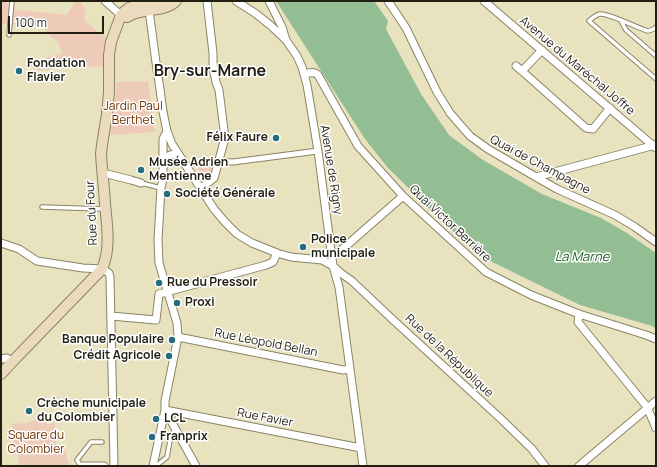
<!DOCTYPE html>
<html>
<head>
<meta charset="utf-8">
<style>
	body { margin:0 }
	#map { position:relative; width:657px; height:467px; overflow:hidden; background:#e8e2bf; font-family:Manrope,sans-serif }
	canvas { display:block }
	.frame { position:absolute; inset:0; border:2px solid #211f12; pointer-events:none }
	.scale { position:absolute; left:8px; top:16px; width:96px; height:18px; box-sizing:border-box; border:2px solid #211f12; border-top:0; padding-left:5px; font-size:12px; line-height:14px; white-space:nowrap; color:#211f12; -webkit-text-stroke:3px #fff; paint-order:stroke }
</style>
</head>
<body>
<div id="map">
<canvas width="657" height="467"></canvas>
<div class="frame"></div>
<div class="scale">100 m</div>
</div>
<script>
const context = document.querySelector('canvas').getContext('2d');
context.lineJoin = 'round';
function fillPath(path, color) { context.fillStyle = color; context.fill(path, 'evenodd'); }
function strokePath(path, color, width, dash) { context.strokeStyle = color; context.lineWidth = width; context.lineCap = dash ? 'butt' : 'round'; context.setLineDash(dash || []); context.stroke(path); }
function drawText(font, color, halo, rows, align = 'center') {
  context.font = font + ' Manrope,sans-serif'; context.lineWidth = 3; context.setLineDash([]); context.textBaseline = 'middle'; context.strokeStyle = halo; context.fillStyle = color; for (const [text, x, y, turn = 0] of rows) {
    context.save(); context.translate(x, y); context.rotate((+turn || 0) * Math.PI / 180); context.textAlign = isNaN(turn) ? turn : align; if (halo) context.strokeText(text, 0, 0); context.fillText(text, 0, 0); context.restore();
  }
}
const green = new Path2D(`
	M1 1H7L8 9 67 15 75 1H80L85 8V21L107 39 103 51V67L65 66 41 71 34 68 40 60 62 53 58 42 49 35 43 26 1 24Z
	M148 81 155 132 110 135 114 115 117 82H137Z
	M207 162H212L211 183 207 184 195 164 202 163 205 164Z
	M46 415V424H52V423H55L56 446H64L69 466H19L17 443H13L12 424 28 423Z`);
const water = new Path2D(`
	M276 1H374L388 21 386 29 421 94 449 135 483 160 542 194 601 218 627 233 656 253V329L652 326 580 305 476 254 388 168 365 139Z`);
const service = new Path2D(`
	M621 21 626 30 656 56
	M656 27 654 29 648 31C637 28 609 13 600 14 595 15 592 18 589 21L656 79
	M9 35 12 1
	M141 183 161 188
	M42 207 104 209
	M81 466 77 460 91 442H102
	M156 466 167 457C169 448 169 437 175 430`);
const pedestrian = new Path2D(`
	M219 161 233 162 318 151`);
const minor = new Path2D(`
	M105 1 123 17
	M236 1 255 13 270 25 286 40 297 56 302 67 307 85 318 151 333 266 339 287 363 466
	M269 1 282 27 286 40
	M388 1 406 28 437 92 450 113 470 136 488 149 536 177 557 189 615 215 635 227 656 242
	M484 1 656 148
	M149 10 157 70 160 89 163 112 167 131 172 144 214 209 225 222 237 234 252 243 277 253 291 257 322 260 333 266 342 274 352 281 391 318 500 418 532 449 545 466
	M516 66 522 71 586 128 593 129 610 108
	M522 71 542 50
	M304 74C309 73 314 71 318 75L358 146 403 196 486 272 531 295 579 314 646 335 656 339
	M164 163C168 152 173 153 182 159
	M103 173 131 180 141 183
	M536 177 655 145
	M201 188 214 178 225 138 219 90 216 82 214 72 213 62V53L207 1
	M1 243 19 249 37 261 83 268 102 269 109 273 110 277 114 466
	M332 256 338 253 403 196
	M579 314 578 322 647 407 656 428
	M111 316 156 320 159 294 266 265 273 262 277 253
	M178 337 343 370 350 369
	M1 359 7 358 12 362
	M165 410 361 448
	M165 410 196 466
	M82 466H104
	M153 466 165 410V401L178 337 177 323 159 263 158 240 161 188 163 179V139L167 131
	M579 466 656 401`);
const secondary = new Path2D(`
	M127 17C141 7 164 13 176 1
	M1 374 12 362 102 269C111 249 107 225 105 204 104 187 102 170 101 154L102 145 107 114 109 92V55L111 42 121 15 125 11 129 8 141 4 161 1`);
const markers = [
	[19,71,4,"#276c7c"],
	[276,138,4,"#276c7c"],
	[141,170,4,"#276c7c"],
	[167,194,4,"#276c7c"],
	[303,247,4,"#276c7c"],
	[159,283,4,"#276c7c"],
	[177,303,4,"#276c7c"],
	[172,340,4,"#276c7c"],
	[169,356,4,"#276c7c"],
	[29,411,4,"#276c7c"],
	[156,419,4,"#276c7c"],
	[152,437,4,"#276c7c"]
];
const poiNames = [
	["Fondation",27,64],
	["Flavier",27,78],
	["Félix Faure",268,138,"right"],
	["Musée Adrien",149,163],
	["Mentienne",149,177],
	["Société Générale",175,194],
	["Police",311,240],
	["municipale",311,254],
	["Rue du Pressoir",167,283],
	["Proxi",185,303],
	["Banque Populaire",164,340,"right"],
	["Crédit Agricole",161,356,"right"],
	["Crèche municipale",37,404],
	["du Colombier",37,418],
	["LCL",164,419],
	["Franprix",160,437]
];
const streetNames = [
	["Avenue du Maréchal Joffre",577,66,40],
	["Quai de Champagne",540,165,28],
	["Avenue de Rigny",331,170,81],
	["Rue du Four",92,213,-93],
	["Quai Victor Berrière",450,224,43],
	["Rue Léopold Bellan",266,343,11],
	["Rue de la République",449,356,43],
	["Rue Favier",265,418,11]
];
const parkNames = [
	["Jardin Paul",133,107],
	["Berthet",133,121],
	["Square du",36,436],
	["Colombier",36,450]
];
const waterNames = [
	["La Marne",582,257]
];
const districtNames = [
	["Bry-sur-Marne",210,72]
];
fillPath(green, '#eecbb8');
fillPath(water, '#93be94');
strokePath(service, '#8a8465', 5.5);
strokePath(pedestrian, '#8a8465', 7);
strokePath(minor, '#8a8465', 9);
strokePath(secondary, '#8a8465', 12);
strokePath(service, '#fff', 3.5);
strokePath(pedestrian, '#fff', 5);
strokePath(minor, '#fff', 7);
strokePath(secondary, '#ebdabd', 10);
for (const [x, y, r, color] of markers) { const dot = new Path2D(); dot.arc(x, y, r, 0, 2 * Math.PI); context.fillStyle = color; context.fill(dot); strokePath(dot, '#fff', 1.5); }
drawText('bold 12px', '#211f12', '#fff', poiNames, 'left');
drawText('12px', '#211f12', '#fff', streetNames);
drawText('12px', '#703100', '#fff', parkNames);
drawText('italic 13px', '#25612c', '#fff', waterNames);
drawText('bold 16px', '#211f12', '#fff', districtNames);
</script>
</body>
</html>
